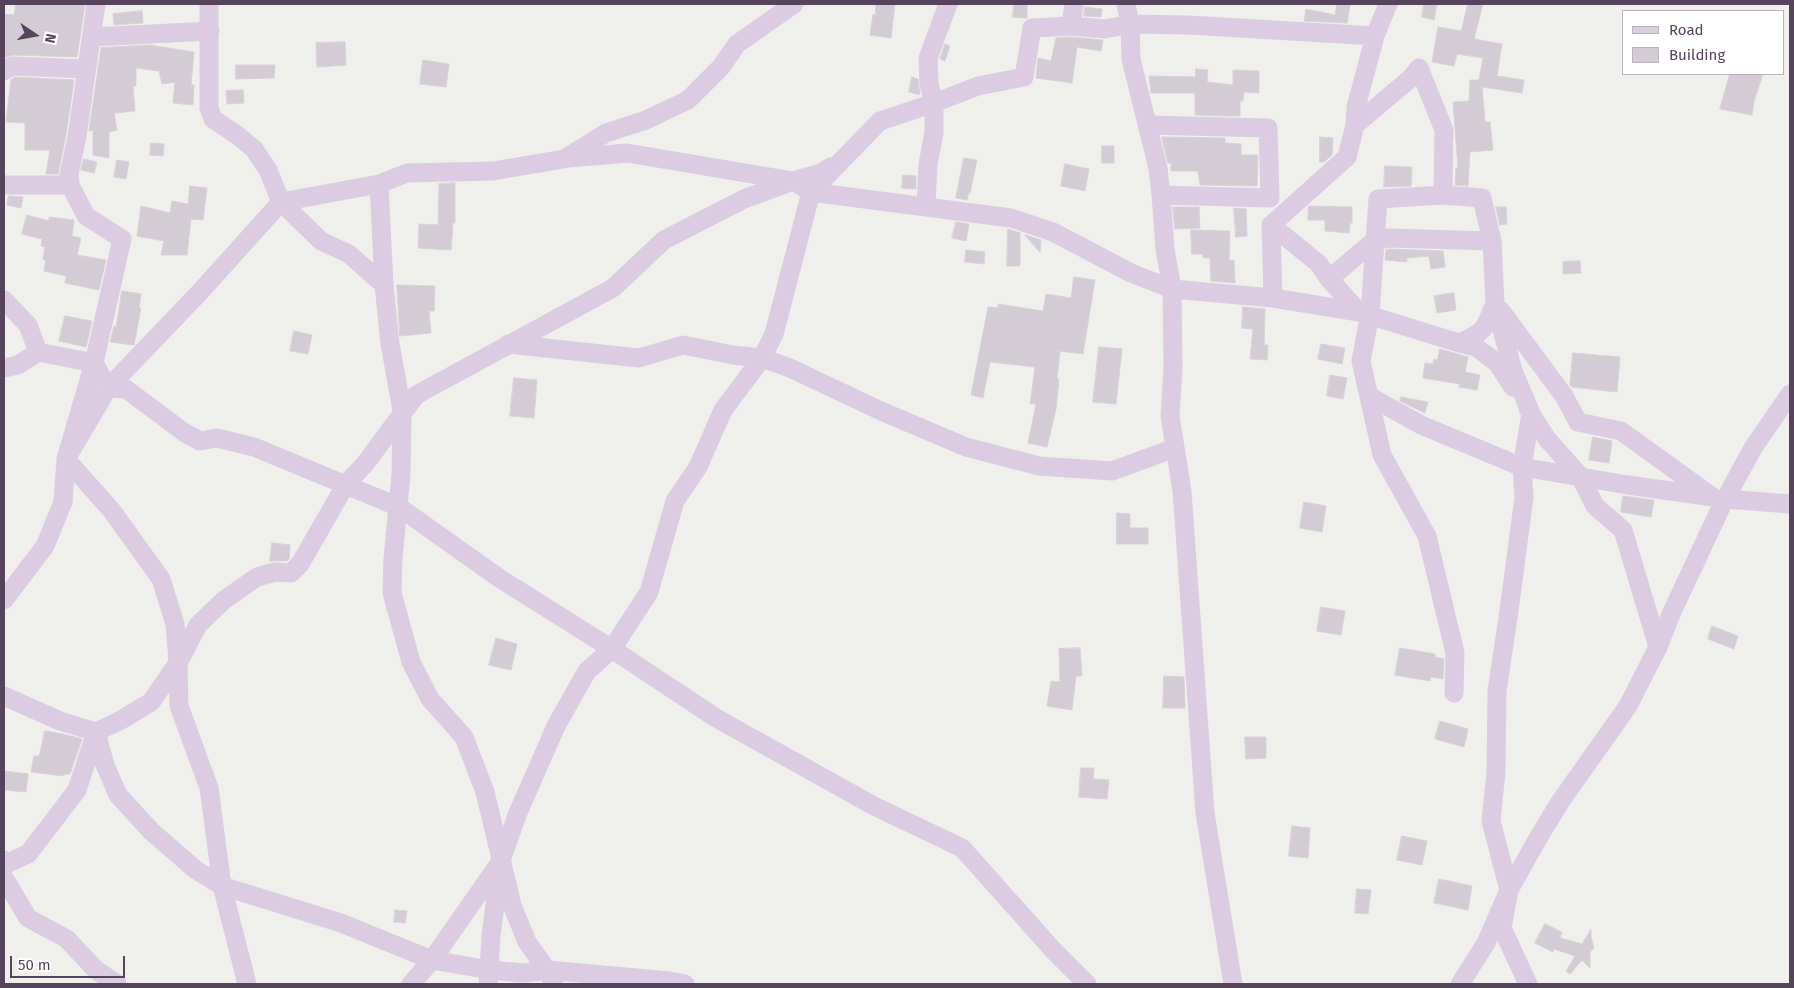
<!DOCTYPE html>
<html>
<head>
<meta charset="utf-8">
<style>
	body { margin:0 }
	#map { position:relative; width:1794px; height:988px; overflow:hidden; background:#eff0ec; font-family:"Fira Sans",sans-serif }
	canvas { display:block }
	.frame { position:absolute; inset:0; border:5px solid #56435c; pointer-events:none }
	.legend { position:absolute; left:1622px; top:10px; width:162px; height:65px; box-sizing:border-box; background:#fff; border:1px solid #bbb4be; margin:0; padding:6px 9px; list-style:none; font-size:15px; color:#56435c }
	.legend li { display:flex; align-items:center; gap:10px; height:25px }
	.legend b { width:25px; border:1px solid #bbb4be }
	.north { position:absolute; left:10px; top:10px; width:50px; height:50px; -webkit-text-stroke:4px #fff; paint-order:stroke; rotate:102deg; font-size:14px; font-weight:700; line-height:20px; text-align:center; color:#56435c }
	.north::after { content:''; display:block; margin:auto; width:18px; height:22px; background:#56435c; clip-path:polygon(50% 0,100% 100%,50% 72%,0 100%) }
	.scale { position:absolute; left:10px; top:956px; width:115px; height:22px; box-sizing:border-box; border:2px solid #56435c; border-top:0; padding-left:6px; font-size:15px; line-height:18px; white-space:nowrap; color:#56435c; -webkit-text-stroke:4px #fff; paint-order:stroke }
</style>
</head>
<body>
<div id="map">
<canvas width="1794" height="988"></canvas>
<div class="frame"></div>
<ul class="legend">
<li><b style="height:6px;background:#dccce1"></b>Road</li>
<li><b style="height:14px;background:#d4ccd5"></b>Building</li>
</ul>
<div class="north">N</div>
<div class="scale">50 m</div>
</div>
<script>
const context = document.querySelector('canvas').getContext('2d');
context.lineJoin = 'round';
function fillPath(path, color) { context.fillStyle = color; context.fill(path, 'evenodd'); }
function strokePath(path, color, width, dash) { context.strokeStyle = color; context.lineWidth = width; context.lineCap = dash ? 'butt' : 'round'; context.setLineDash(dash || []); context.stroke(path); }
const building = new Path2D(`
	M16 4H85L77 57 12 55 4 58 5 33H4V14L14 15Z
	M876 4H895L891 38 870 35 873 14 875 15Z
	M1014 4H1027V18L1013 17Z
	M1337 4 1350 5 1347 23 1304 21 1306 9 1335 15Z
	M1424 4H1437L1434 20 1422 17Z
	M1468 4H1483L1474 39 1502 44 1497 76 1524 80 1522 93 1482 87 1485 122H1490L1493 150 1470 152 1468 186 1455 185 1456 168H1458L1453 102 1469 101 1470 80H1479L1483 58 1457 54 1454 66 1432 62 1438 27 1461 31Z
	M1085 7 1102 9 1101 17 1084 16Z
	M142 11 143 23 114 25 113 14Z
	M1071 37 1103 40 1101 51 1077 47 1072 83 1036 78 1038 58 1051 61 1056 38Z
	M345 42 346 65 317 67 316 43Z
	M945 44 950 46 945 61 940 59Z
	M150 45 194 52 191 85H194L193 105 173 103 175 82 162 84 159 71 136 68V86H133L135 111 114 113 117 130 109 132V158L93 155V130L89 131 101 48Z
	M423 60 449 64 446 87 420 84Z
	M236 65H275L274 78 236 79Z
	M1196 69 1208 70 1207 82 1233 85V70L1259 71V93L1244 92 1243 101H1240V116H1227L1195 115V93H1151L1149 76 1195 77Z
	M1730 74H1763L1754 101 1752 115 1720 109Z
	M15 77 74 80 66 135 58 174H46L50 150H25V123L6 122 11 80Z
	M912 77 918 79 920 95 909 92Z
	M243 90 244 103 227 104 226 91Z
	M1162 137 1225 138V143L1241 144V155H1258L1257 186 1200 185 1198 171H1171V163H1168Z
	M1320 137 1333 138 1332 155 1324 162H1320Z
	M151 143 164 144 163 156 150 155Z
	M1102 146H1114V163H1102Z
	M964 158 977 160 970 193 969 192 967 200 956 198Z
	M84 159 97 162 94 173 81 170Z
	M117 160 129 162 126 179 114 177Z
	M1065 164 1089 169 1085 191 1061 186Z
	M1385 166 1412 167 1411 186 1384 187Z
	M903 175 916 176V189L902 188Z
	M455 183V223H453L451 250 418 248 419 224 438 225 439 184Z
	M190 186 207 188 203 220 191 219 187 255H161L164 241 137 236 141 206 170 213 172 201 188 204Z
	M9 196 23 197 21 208 7 205Z
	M1309 206 1352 207V223H1350L1349 233 1325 231V220H1308Z
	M1173 207H1199L1200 228 1175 229Z
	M1496 207H1506L1507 224 1500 225Z
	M1234 208 1246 209 1247 236 1236 237Z
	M27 215 49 221V217L74 220 72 236 81 238 77 255 106 260 99 290 65 283 66 276 44 271 46 260H43L45 247 41 246 42 239 22 234Z
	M956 222 969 224 966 241 952 238Z
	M1008 229 1020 233V266H1007Z
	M1191 230 1230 231 1229 261 1234 260 1235 283 1211 281 1210 258H1203V254H1192Z
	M1025 235 1041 240 1040 252Z
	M1389 249 1443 251 1445 267 1431 269 1429 256 1407 258V262L1385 260 1386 250Z
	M966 250 985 252 984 264 965 262Z
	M1580 261 1581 273 1563 274V262Z
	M1074 277 1095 280 1083 354 1060 351 1057 379H1059L1056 409 1047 447 1028 443 1036 404H1030L1035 367 990 362 983 398 971 395 988 307 998 308V304L1043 311 1046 294 1071 298Z
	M397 285 435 286 434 311H429L431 333 400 336Z
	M122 291 141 294 139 308H141L134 345 110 342 114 326 116 327Z
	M1454 293 1456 310 1437 313 1434 296Z
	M1243 307 1265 309 1264 345H1268L1267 360 1250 359 1253 329 1242 328Z
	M65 316 92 321 86 347 59 341Z
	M294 331 312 335 308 354 290 351Z
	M1321 344 1345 348 1342 364 1318 359Z
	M1099 347 1122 349 1116 404 1093 402Z
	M1440 349 1468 357 1465 372 1480 375 1477 390 1459 387 1460 384 1423 378 1425 363 1433 364 1434 359 1437 360Z
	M1573 353 1620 357 1617 392 1572 387 1570 385Z
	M1330 375 1347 378 1343 399 1327 396Z
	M514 378 537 380 534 418 510 416Z
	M1401 397 1428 402 1425 413 1400 401Z
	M1593 437 1612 441 1609 463 1589 460Z
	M1623 496 1654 500 1651 517 1621 512Z
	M1304 502 1326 506 1322 532 1300 528Z
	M1117 513 1130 514V528H1148V544H1117Z
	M272 543 290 545 289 559 287 561H270Z
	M1321 607 1345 611 1341 635 1317 631Z
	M1712 626 1738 636 1734 649 1708 639Z
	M496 638 517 644 511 670 489 665Z
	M1080 648 1082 676H1076L1072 710 1047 706 1051 681 1060 682 1059 649Z
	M1400 648 1435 654V657L1444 659 1443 679 1431 677 1430 681 1395 675Z
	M1164 676 1184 677 1185 708H1163Z
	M1440 721 1468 729 1464 747 1435 739Z
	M45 731 63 734 82 739 70 774H65L64 776 31 772 34 756H39Z
	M1245 737H1266V758L1246 759Z
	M1081 768H1094L1093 779 1109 780 1107 799 1079 797Z
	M4 771 28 774 26 792 4 790Z
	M1292 826 1310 828 1308 858 1289 856Z
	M1402 836 1427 841 1422 865 1397 860Z
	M1439 879 1472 886 1468 910 1434 903Z
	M1357 889 1371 890 1368 914 1355 913Z
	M395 910 407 911 405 923 394 922Z
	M1545 924 1562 932 1560 938 1582 944 1591 929V937L1594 948 1590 952V968L1582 960 1570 974 1566 971 1575 956 1554 949 1553 952 1535 943Z`);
const street = new Path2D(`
	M209 4V108L213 119 237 135 254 149 268 170 281 202 321 241 349 254 384 285 390 344 402 410 401 475 393 558 392 593 411 662 430 699 464 737 485 792 512 905 527 942 547 970 554 984
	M948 4 928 58 929 84 934 103V133L928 164 926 207 1011 218 1053 232 1131 273 1172 289 1273 298 1359 312
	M1126 4 1130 24 1131 59 1158 168 1161 195 1165 249 1172 289 1173 369 1170 416 1182 491 1205 813 1233 984
	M1071 26 1074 4
	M92 37 210 31
	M4 71 12 66 86 69
	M1147 125 1268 128 1270 198 1161 195
	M1355 125 1411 78 1419 68 1444 130 1443 195 1482 198 1492 241 1495 303 1513 371 1531 413 1522 467 1524 497 1509 611 1497 691 1496 772 1491 821 1509 890 1502 928 1528 984
	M569 158 627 153 793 181 811 192 926 207
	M379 184 384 285
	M4 185H70
	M1443 195 1378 199 1370 314 1361 361 1382 455 1427 536 1455 653 1454 693
	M1271 225 1319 264 1329 279 1359 312 1459 343 1476 347 1497 363 1513 387
	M1329 279 1374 241 1388 238 1492 241
	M1273 298 1271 225 1347 157 1355 125 1356 107 1375 36 1388 4
	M4 300 28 325 38 352 94 363 108 388 126 389 185 433 200 441 217 438 254 447 399 507 499 578 612 649 716 718 874 806 962 848 1054 951 1087 984
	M1501 311 1564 396 1578 422 1621 431 1711 496
	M1459 343C1485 332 1485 329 1495 303
	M508 344 639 358 683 345 733 355 762 358 790 368 881 411 966 447 1039 466 1112 471 1175 448
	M4 368 18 365 38 352
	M1369 396 1421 425 1522 467 1628 485 1713 497
	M1528 409 1547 439 1580 476 1595 506 1623 530 1658 647
	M1725 499 1790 504
	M4 600 45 546 63 502 66 459 94 363 122 239 86 216 70 185 69 174 77 137 96 4
	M4 696 60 721 96 732 121 720 151 702 178 663 198 625 224 600 257 577 275 572 291 573 300 564 346 484 365 464 416 395 613 288 664 240 744 199 793 181 821 173 831 167
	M96 732 105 765 118 795 152 832 196 870 222 886 341 923 432 960 490 970 524 973 547 970 670 981 685 984
	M4 860 8 863 28 854 77 790 96 732
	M4 878 28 918 67 939 96 970 117 984
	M247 984 222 886 209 788 179 706 178 663 175 624 161 579 112 511 66 459 108 388 199 293 281 202 379 184 407 173 493 171 564 159 606 133 646 120 688 100 721 67 737 44 794 4
	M411 984 432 960 501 861 517 815 556 726 587 671 612 649 649 592 675 501 698 467 723 410 762 358 774 334 811 192 880 121 934 103 978 86 1024 77 1032 28 1071 26 1105 29 1130 24 1189 25 1375 36
	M488 984 491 936 499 873
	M1460 984 1486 943 1509 890 1537 840 1560 802 1628 706 1658 647 1671 614 1723 503 1753 448 1790 394`);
fillPath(building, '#d4ccd5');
strokePath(building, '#d9d0d9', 1);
strokePath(street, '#dccce1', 19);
</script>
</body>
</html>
